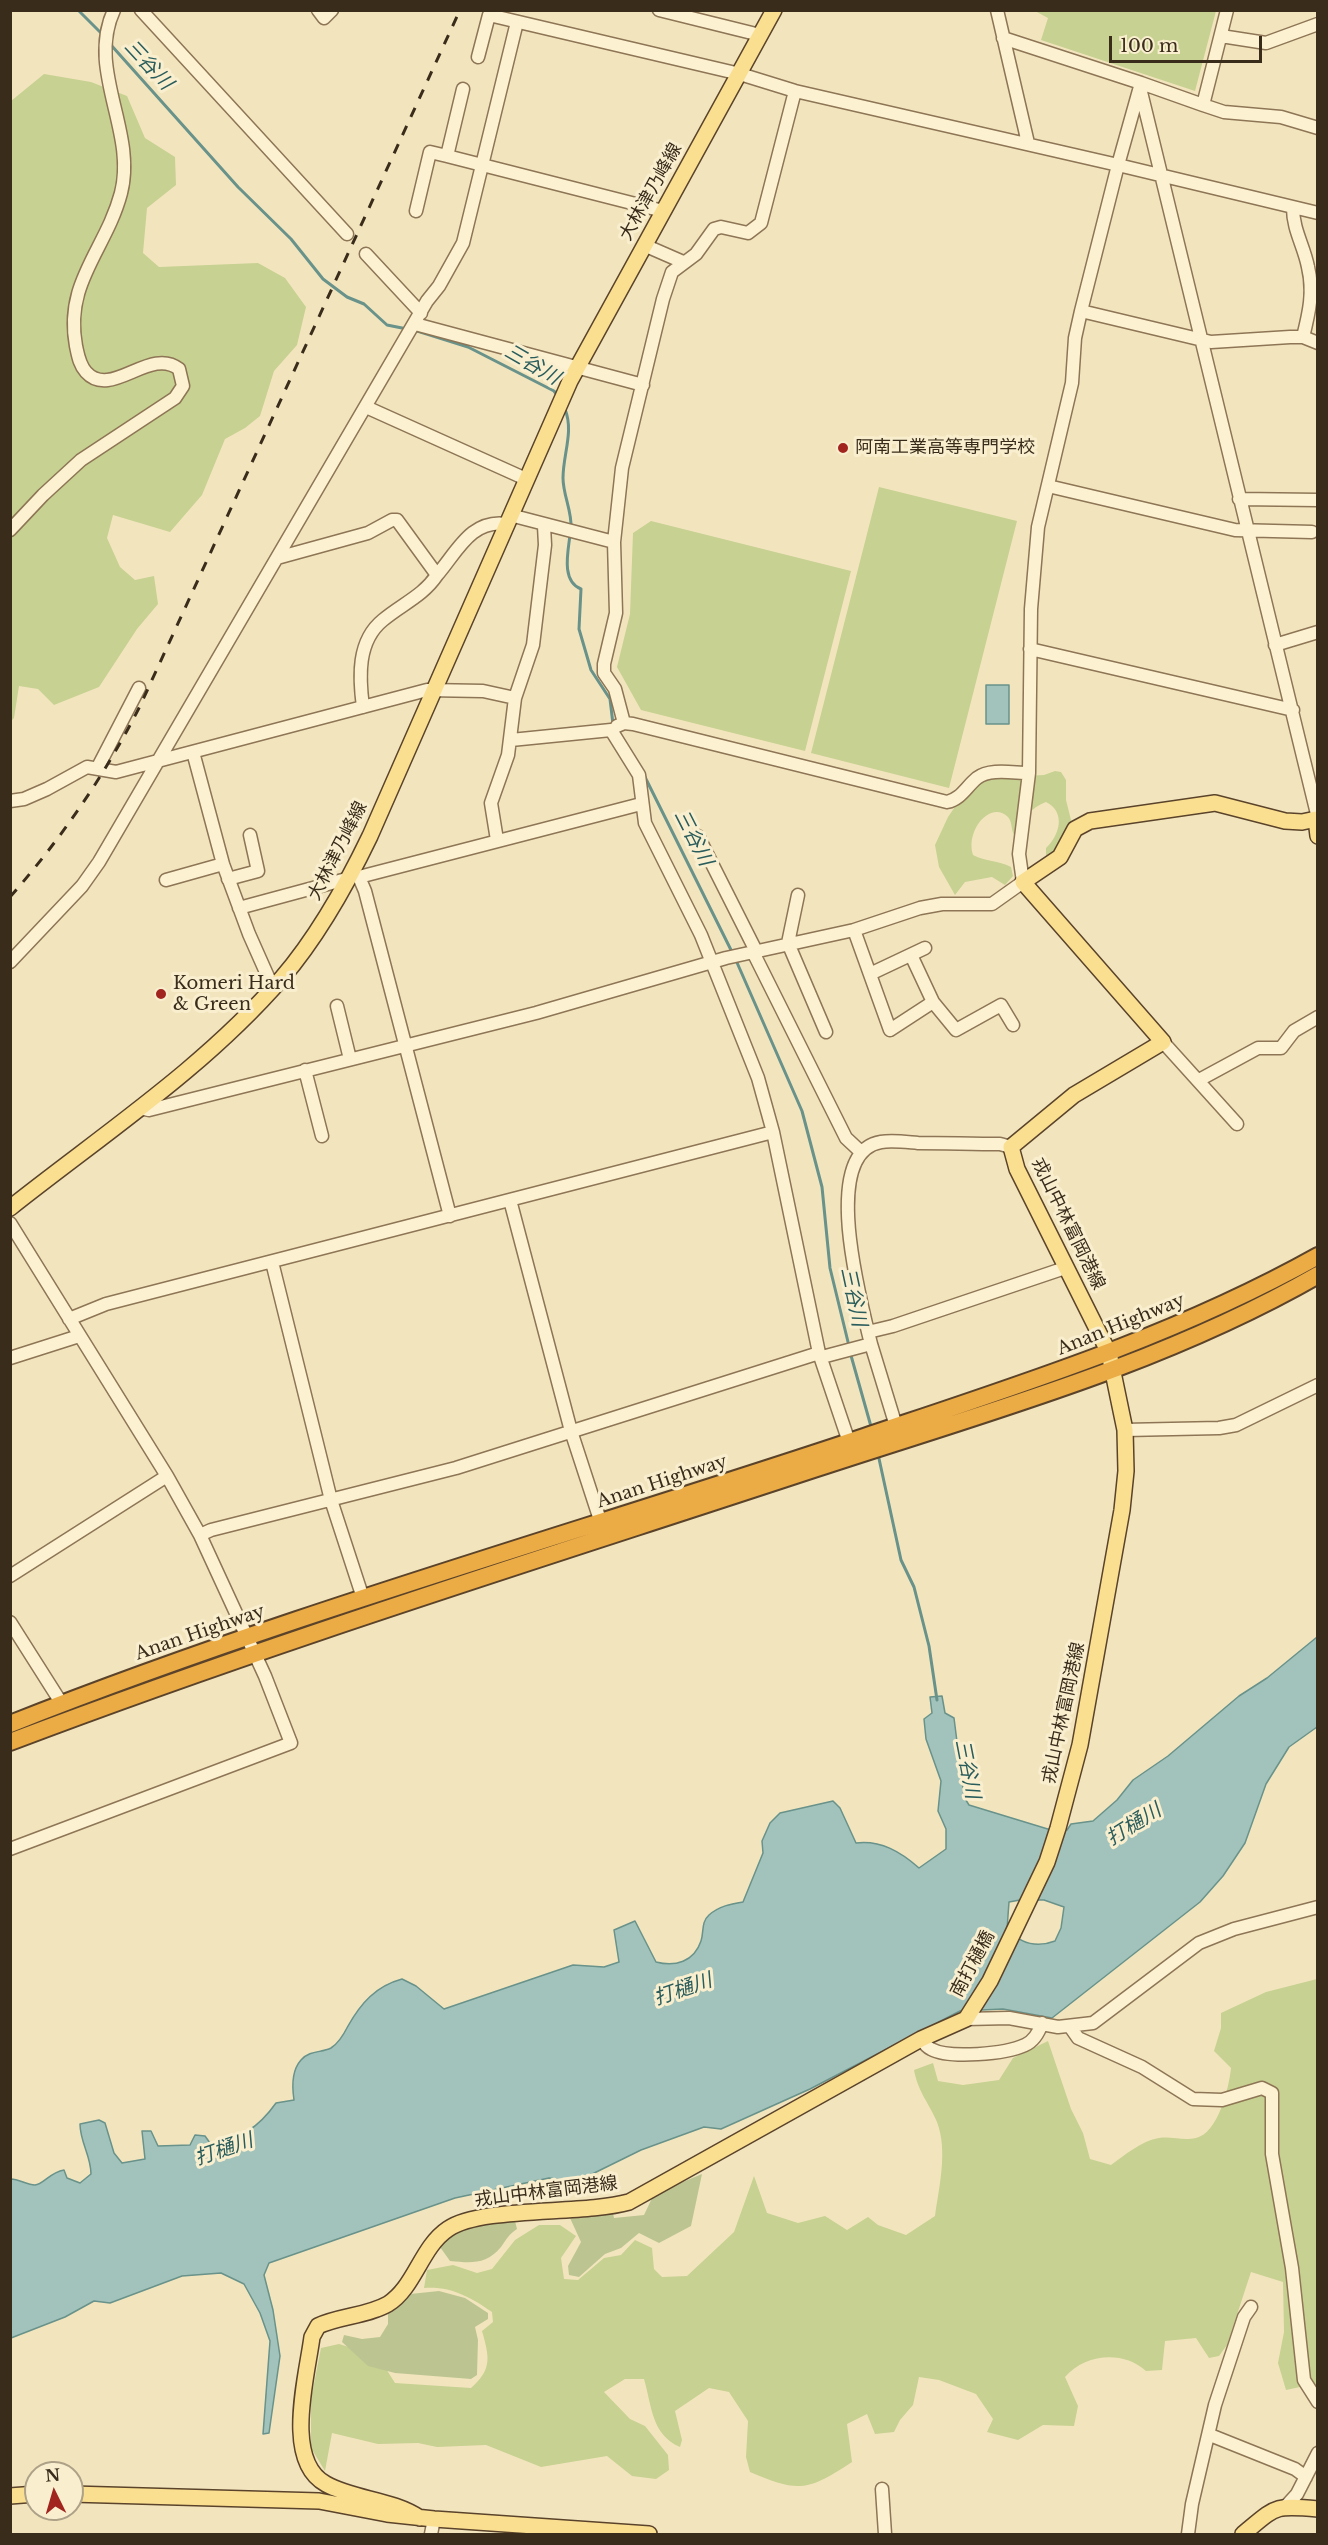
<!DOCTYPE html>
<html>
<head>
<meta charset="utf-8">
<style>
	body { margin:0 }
	#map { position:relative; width:1328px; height:2545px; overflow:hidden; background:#f2e5be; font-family:"Libre Baskerville",serif }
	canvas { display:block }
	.frame { position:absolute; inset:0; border:12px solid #3a2c1b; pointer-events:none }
	.north { position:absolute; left:24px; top:2461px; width:60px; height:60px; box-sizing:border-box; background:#f9efcf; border:2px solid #ada187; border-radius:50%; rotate:355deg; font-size:16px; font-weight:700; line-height:24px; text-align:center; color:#3a2c1b }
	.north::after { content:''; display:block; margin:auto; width:21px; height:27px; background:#a2241e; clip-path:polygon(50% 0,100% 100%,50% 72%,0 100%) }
	.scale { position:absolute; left:1109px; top:36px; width:153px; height:27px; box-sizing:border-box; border:3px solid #3a2c1b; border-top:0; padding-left:8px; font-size:18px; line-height:21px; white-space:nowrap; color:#3a2c1b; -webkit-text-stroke:4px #f9efcf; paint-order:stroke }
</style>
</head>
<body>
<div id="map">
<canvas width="1328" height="2545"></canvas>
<div class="frame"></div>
<div class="north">N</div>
<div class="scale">100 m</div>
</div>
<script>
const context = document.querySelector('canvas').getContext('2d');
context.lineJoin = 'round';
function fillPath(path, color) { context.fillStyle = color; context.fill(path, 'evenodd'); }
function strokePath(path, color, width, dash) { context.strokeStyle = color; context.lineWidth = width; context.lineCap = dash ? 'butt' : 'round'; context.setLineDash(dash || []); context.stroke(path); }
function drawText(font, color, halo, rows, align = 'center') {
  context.font = font + ' "Libre Baskerville","Noto Sans JP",serif'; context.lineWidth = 6; context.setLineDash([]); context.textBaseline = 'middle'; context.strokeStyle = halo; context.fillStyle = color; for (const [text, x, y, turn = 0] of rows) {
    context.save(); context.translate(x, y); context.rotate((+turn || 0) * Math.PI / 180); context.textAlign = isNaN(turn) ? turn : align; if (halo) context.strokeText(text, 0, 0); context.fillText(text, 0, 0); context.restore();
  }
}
const green = new Path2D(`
	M1035 11V10L1216 11 1195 91 1041 40 1048 18Z
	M44 74 91 82 127 96 145 138 175 157 176 185 147 208 143 253 159 267 258 263 285 278 306 307 297 345 274 371 260 416 245 428 225 439 202 495 170 532 113 515 107 538 120 567 135 580 154 576 158 604 137 629 99 687 54 705 38 689 19 686 14 718 11 721V101Z
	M879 487 1017 521 949 788 811 753Z
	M651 521 851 571 805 751 641 710 617 667 630 614 633 533Z
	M1055 771 1061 772 1066 780V800L1071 820 1068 830 1051 857 1046 855V848C1060 835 1066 812 1046 802 1032 807 1019 821 1014 835 1011 829 1012 821 1008 817 991 800 965 830 973 855 986 862 998 860 1011 867L1013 876 1005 885 992 877 965 882 955 895 939 867 935 845 948 817 959 801 985 778 1044 775Z
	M1317 1979V2395L1300 2387 1286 2390 1278 2363 1284 2332 1283 2282 1251 2272 1227 2345 1219 2356 1209 2358 1196 2338 1165 2341 1162 2370 1146 2371C1123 2350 1085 2354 1065 2377L1078 2406 1074 2426 1043 2425 1018 2440 987 2432 993 2419 976 2394 939 2380 919 2377 913 2405 900 2420 894 2432 875 2434 867 2414 847 2424 852 2462C808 2491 799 2493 750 2472L746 2457 748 2421 729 2392 709 2388 675 2411 682 2440 680 2447C651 2434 652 2406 644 2379H625L604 2392 630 2419 645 2426 668 2455 669 2470 656 2479 632 2476 607 2456 541 2467 486 2445 437 2447 418 2443 378 2444 332 2433 325 2471 311 2448V2399L321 2348 339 2344 378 2356 395 2383 471 2388C493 2369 489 2356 482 2331L493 2322 492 2312C470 2297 451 2286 424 2288L427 2270 453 2265 477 2273 492 2269 515 2240 539 2225H560L576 2236 561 2258 564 2279 578 2280 604 2258 621 2255 635 2240 652 2248 654 2269 662 2277 687 2276 734 2232 754 2176 767 2213 798 2223 825 2216 847 2230 868 2217 878 2225 906 2235 935 2216C939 2187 948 2151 937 2122 929 2103 918 2092 914 2070L933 2063 938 2081 963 2085 999 2080 1013 2058 1048 2041 1071 2109 1083 2133 1090 2159 1111 2165C1125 2155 1141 2141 1159 2138 1171 2136 1184 2141 1196 2138 1218 2133 1229 2088 1231 2068L1214 2051 1221 2028V2013L1266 1992Z`);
const cemetery = new Path2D(`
	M702 2174 691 2226 659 2243 639 2233 621 2248 605 2254 579 2277 569 2275 568 2266 581 2242 570 2218 613 2213 614 2218 644 2215 654 2194Z
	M515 2221 517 2229C509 2234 506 2240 501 2247 486 2265 471 2263 450 2261L440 2247C459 2224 488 2223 515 2221Z
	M439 2291 465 2298 488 2313V2319L475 2327 478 2340 477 2375 471 2379 395 2373 368 2366 342 2342 344 2335 362 2339 380 2337 388 2324V2311L410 2294Z`);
const water = new Path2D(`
	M986 685H1009V724H986Z
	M1317 1637V1727L1289 1747 1266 1784 1245 1843 1223 1876 1200 1902 1052 2018 1003 2009 960 2011 810 2089 721 2129 704 2127 641 2150 576 2182 549 2178 455 2198 269 2263 264 2275 273 2310 280 2356 269 2433 263 2434 270 2341 260 2313 244 2284 221 2273 182 2276 110 2303 94 2301 65 2317 11 2338V2179C19 2179 27 2185 35 2185 43 2185 50 2172 64 2170L67 2178 80 2183 91 2174C91 2156 80 2142 80 2124L99 2120 105 2123 114 2153 122 2163 145 2159 142 2131H151L158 2146 190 2145 195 2135 205 2136 210 2143C239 2141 259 2127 276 2103L294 2100C292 2087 292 2070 301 2060 310 2050 321 2053 331 2048 339 2043 344 2034 348 2026 361 2003 376 1986 402 1979L416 1986 444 2009 573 1965 604 1967 619 1962 614 1930 635 1921 656 1962C675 1967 694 1962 701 1941 704 1932 701 1922 709 1915 719 1906 731 1904 743 1902L763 1853 762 1841 770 1823 780 1813 833 1801 840 1808 856 1843C881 1840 901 1852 919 1868L946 1849V1829L938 1811 941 1781 926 1739 924 1719 932 1713 930 1697 942 1696 945 1713 954 1718 964 1797 969 1805 1051 1830H1067L1071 1824 1093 1821 1117 1800 1133 1780 1168 1756 1239 1696 1267 1678ZM1020 1900H1044L1064 1907 1061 1928 1055 1941C1037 1948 1021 1944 1007 1929L1009 1902Z`);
const stream = new Path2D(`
	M78 10 103 35
	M111 45 238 187 291 239 323 279 347 297 364 304 387 325 407 329
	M414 330 468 347 554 391 557 395
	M565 409C574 432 563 454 563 478 563 495 572 511 571 528
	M570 535C568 552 561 581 581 589L579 629 591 670 610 699 613 724
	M644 775 732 952
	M735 958 802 1111 822 1187 830 1268 849 1346
	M850 1352 872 1430
	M878 1454 901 1560 914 1587 929 1646 937 1700`);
const minor = new Path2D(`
	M141 10 347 234
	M318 10 324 18 332 10
	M659 10 760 35
	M997 10 1028 143
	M1227 10 1203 105 1141 83 1118 165 1318 213
	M1221 36 1266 43 1318 24
	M1003 38 1141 83
	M1140 88 1318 818
	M463 89 447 156 663 211
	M1203 105 1224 112 1281 117 1318 128
	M1293 208C1293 230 1304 246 1308 267 1314 292 1309 313 1303 337
	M416 211 430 152 447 156
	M644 245 683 262
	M366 254 421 313
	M1081 311 1211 342 1290 337H1303L1318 343
	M415 324 643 385
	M366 407 526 479
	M1048 486 1235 530 1312 532
	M1239 499 1318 500
	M510 515 614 542
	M10 530 43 495 81 460 175 398 183 386 179 369C150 346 111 400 86 372 79 364 78 355 76 346 64 282 106 250 121 193 137 131 86 70 114 10
	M277 558 368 533 392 520H397L437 575C457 552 471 519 506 524
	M1275 645 1318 632
	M1030 649 1293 710
	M363 707C359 677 357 641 383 620 402 604 423 596 437 575
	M624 723 615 689 604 673V664L616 613 614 542 622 468 663 299 672 272 696 254 714 229 721 227 748 233 761 223 795 91
	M617 726 624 723 633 724 947 802C961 799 966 787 977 778 990 768 1013 773 1029 773
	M511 740 611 730 639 775 645 823 701 935 758 1078 773 1132 819 1353 849 1442
	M193 752 223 864 249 934 273 988
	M98 767 139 688
	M10 801 24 799 47 789 87 767 116 772 427 690 483 691 515 698
	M698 836 756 951
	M497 840 491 803 508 755 515 698 533 645 545 545 544 526
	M352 875 359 877 365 891 450 1216
	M359 877 641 804
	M228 879 258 871 250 835
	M166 880 223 864
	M798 895 788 943 826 1032
	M239 908 350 878
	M854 930 890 1030 933 1002
	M753 952 846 1138 861 1152
	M911 955 933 1002 956 1030 1001 1005 1013 1025
	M10 962 82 886 99 862 427 301 439 286 463 243 517 22
	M870 974 925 948
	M337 1006 350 1059
	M1163 1042 1237 1124
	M305 1070 322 1136
	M1199 1080 1258 1048H1281L1294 1031 1318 1017
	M139 1108 149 1110 536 1013 726 958 854 930 920 908 942 904H992L1023 882 1019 854 1029 773 1031 609 1038 527 1072 383 1075 338 1081 311 1118 165 795 91 740 74 489 15 478 57
	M510 1200 571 1431 601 1523
	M10 1223 167 1476 200 1535 265 1676 291 1743 10 1849
	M272 1262 331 1500 363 1598
	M69 1319 106 1304 773 1132
	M868 1332C859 1293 821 1152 881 1142 892 1140 906 1142 918 1143 945 1143 973 1144 1000 1144L1011 1147
	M871 1344 868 1332 893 1326 1065 1268
	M822 1357 871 1344 896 1426
	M10 1358 79 1336
	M1125 1430 1219 1428 1236 1425 1318 1385
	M200 1535 211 1530 456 1468 819 1353
	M10 1576 167 1476
	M10 1622 62 1704
	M966 2019 1009 2018 1058 2027 1093 2023 1199 1943 1234 1929 1318 1907
	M1071 2028 1078 2038 1142 2067 1193 2099 1222 2100 1262 2088 1272 2093V2154L1292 2268 1304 2380 1318 2402
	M921 2039C923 2042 927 2047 931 2049 949 2059 1006 2054 1025 2045 1034 2041 1039 2032 1042 2023
	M1210 2435 1295 2469 1306 2477
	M882 2489 885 2534
	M1287 2505 1297 2494 1318 2453
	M431 2534 434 2519
	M1188 2534 1192 2504 1215 2405 1244 2317 1251 2307`);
const major = new Path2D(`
	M10 1208C102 1135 204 1068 282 978 318 936 346 886 370 836L570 381 774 10
	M72 2494 319 2501 387 2514 434 2519 649 2534
	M10 2496 36 2494
	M420 2518C392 2499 355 2500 326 2484 283 2461 307 2376 312 2337L318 2326C339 2316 367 2316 388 2304 415 2287 421 2247 448 2229 481 2206 583 2215 629 2202L921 2039 966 2019 990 1981 1047 1862 1058 1828 1080 1745 1122 1510 1126 1471 1125 1430 1109 1353 1017 1169 1011 1147 1074 1095 1163 1042 1023 882 1060 857 1075 829 1090 821 1215 803 1285 821 1302 822 1316 819 1318 836
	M1243 2534C1277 2506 1273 2505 1318 2509`);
const highway = new Path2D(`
	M10 1724C290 1613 580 1532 864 1437 1019 1385 1175 1336 1318 1256
	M10 1742C276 1641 547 1557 817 1468 987 1412 1161 1365 1318 1275`);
const rail = new Path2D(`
	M10 897C61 839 105 775 140 706L460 10`);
const markers = [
	[843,448,6,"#a2241e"],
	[161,994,6,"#a2241e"]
];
const streetNames = [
	["大林津乃峰線",651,192,-61],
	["大林津乃峰線",338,851,-63],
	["戎山中林富岡港線",1068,1224,64],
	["Anan Highway",1121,1325,-22],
	["Anan Highway",662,1482,-18],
	["Anan Highway",200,1633,-19],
	["戎山中林富岡港線",1064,1713,-78],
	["南打樋橋",973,1964,-62],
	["戎山中林富岡港線",546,2192,-7]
];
const poiNames = [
	["阿南工業高等専門学校",855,448],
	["Komeri Hard",173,984],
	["& Green",173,1005]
];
const waterNames = [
	["三谷川",148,65,47],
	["三谷川",532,365,30],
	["三谷川",693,838,63],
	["三谷川",853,1297,78],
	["三谷川",967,1769,79],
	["打樋川",1134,1825,-32],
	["打樋川",683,1990,-19],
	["打樋川",224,2150,-19]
];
fillPath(green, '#c7d191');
fillPath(cemetery, '#bcc591');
fillPath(water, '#a2c3bb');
strokePath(water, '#68928a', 1.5);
strokePath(stream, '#68928a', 3);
strokePath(minor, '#8d7555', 15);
strokePath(major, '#5a432a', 18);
strokePath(highway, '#5a432a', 20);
strokePath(minor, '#fcf2d2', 12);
strokePath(major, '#fadf91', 15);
strokePath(highway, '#ebab45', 16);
strokePath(rail, '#3a2c1b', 3, [10, 10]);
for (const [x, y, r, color] of markers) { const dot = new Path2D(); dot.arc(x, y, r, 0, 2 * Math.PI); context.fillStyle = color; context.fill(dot); strokePath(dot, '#f9efcf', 2); }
drawText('18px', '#3a2c1b', '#f9efcf', streetNames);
drawText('18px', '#3a2c1b', '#f9efcf', poiNames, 'left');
drawText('italic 20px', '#295c5b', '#f9efcf', waterNames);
</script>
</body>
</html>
